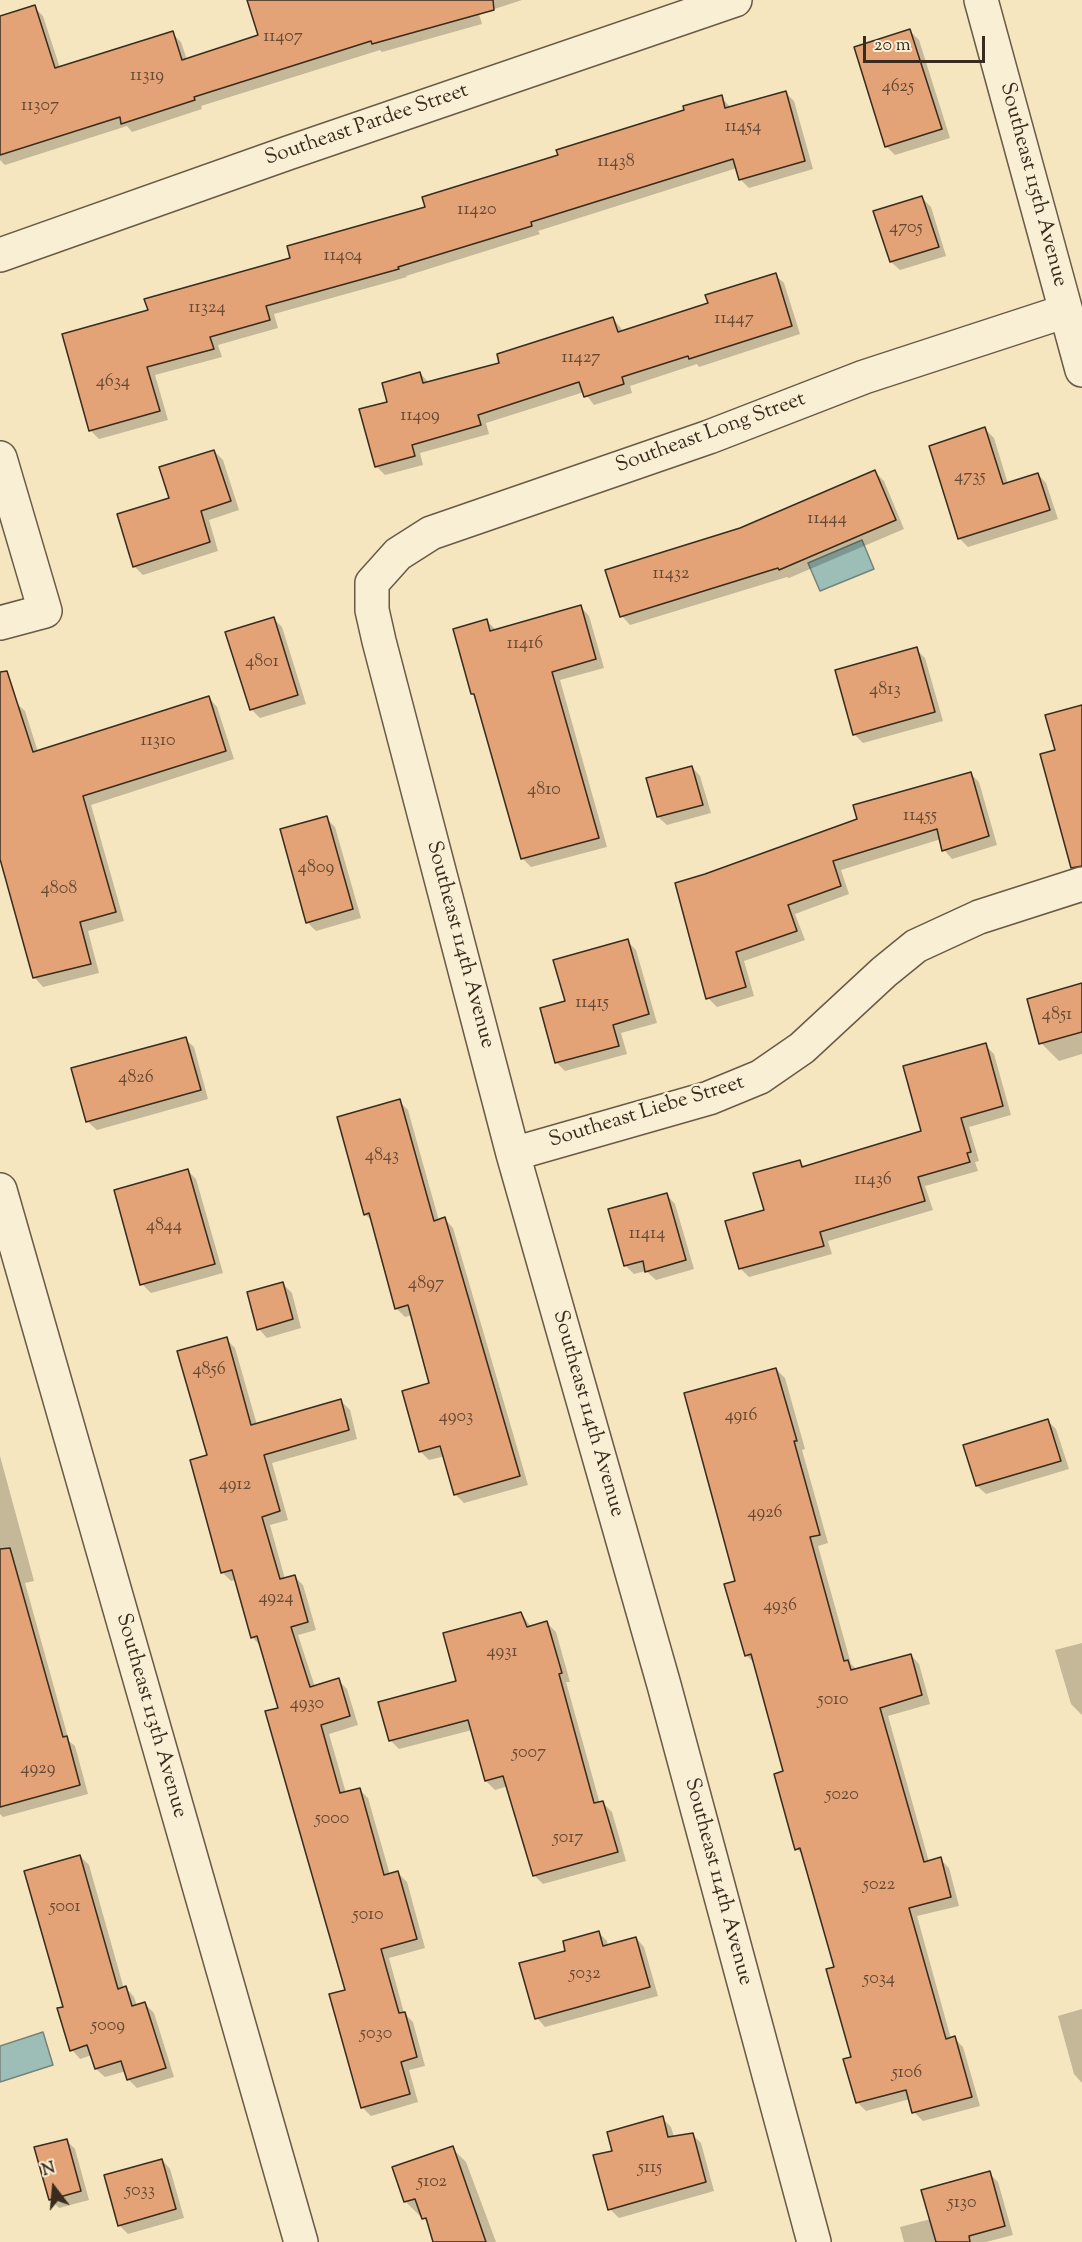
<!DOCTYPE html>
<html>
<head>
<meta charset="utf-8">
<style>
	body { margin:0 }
	#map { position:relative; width:1082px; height:2242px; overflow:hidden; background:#f5e6bf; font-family:"Sorts Mill Goudy",serif }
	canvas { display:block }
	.north { position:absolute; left:24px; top:2158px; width:60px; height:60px; -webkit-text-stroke:4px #f8efd5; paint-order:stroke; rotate:344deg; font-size:16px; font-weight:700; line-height:24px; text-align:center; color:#392b1d }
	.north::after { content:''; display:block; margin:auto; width:21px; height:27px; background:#392b1d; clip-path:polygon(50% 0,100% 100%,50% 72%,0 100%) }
	.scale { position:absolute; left:863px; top:36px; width:122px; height:27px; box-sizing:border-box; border:3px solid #392b1d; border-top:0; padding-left:8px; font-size:18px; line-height:21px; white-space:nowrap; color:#392b1d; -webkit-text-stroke:4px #f8efd5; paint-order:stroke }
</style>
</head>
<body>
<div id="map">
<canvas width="1082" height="2242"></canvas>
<div class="north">N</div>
<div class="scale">20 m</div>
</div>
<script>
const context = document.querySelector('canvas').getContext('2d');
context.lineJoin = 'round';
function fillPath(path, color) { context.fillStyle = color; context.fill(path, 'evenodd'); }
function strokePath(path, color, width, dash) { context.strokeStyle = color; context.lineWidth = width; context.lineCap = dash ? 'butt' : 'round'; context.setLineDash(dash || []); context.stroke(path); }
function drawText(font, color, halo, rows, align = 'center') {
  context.font = font + ' "Sorts Mill Goudy",serif'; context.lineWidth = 5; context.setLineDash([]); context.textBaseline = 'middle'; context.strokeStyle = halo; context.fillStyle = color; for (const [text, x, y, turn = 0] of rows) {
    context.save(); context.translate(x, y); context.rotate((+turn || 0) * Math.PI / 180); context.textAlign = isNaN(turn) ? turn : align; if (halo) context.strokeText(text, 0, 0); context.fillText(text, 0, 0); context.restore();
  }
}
const water = new Path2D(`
	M862 540 874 569 820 591 808 563Z
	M43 2032 53 2065 0 2082V2046Z`);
const shadow = new Path2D(`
	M248 0H522L479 14 482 24 382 52 380 50 201 106 202 109 132 132 127 126 5 165 0 160V18L34 7 43 16 60 68 172 33 181 42 187 60 260 36Z
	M910 31 919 40 950 138 895 155 886 146Z
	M785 92 794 101 813 169 749 188 740 179 737 168 538 231 540 234 406 276 407 277 274 314 278 328 218 345 222 357 155 375 168 420 99 439 90 430 149 311 721 97 731 108Z
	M922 198 931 207 946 256 900 270 891 262Z
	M775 275 784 283 800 334 699 367 697 364 630 386 632 393 594 405 584 392 486 423 489 434 420 453 423 465 385 475 376 466 389 403 420 373 428 382 501 364 613 319 621 328 623 332 710 304Z
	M985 429 994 438 1008 484 1038 474 1046 483 1058 519 968 547 959 538Z
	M214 451 223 460 239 510 209 520 218 551 143 575 134 566 171 499Z
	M875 472 884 481 904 529 789 578 787 577 630 625 622 616 741 529Z
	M581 607 589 616 604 668 560 680 607 847 531 867 522 858 476 697 473 694 487 621 496 630Z
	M273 618 282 627 306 704 260 718 251 709Z
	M916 649 925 658 943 721 863 743 854 734Z
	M209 698 217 707 234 759 91 805 124 921 88 931 99 973 43 987 35 978 4 869 0 830V708L16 703 25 711 38 752Z
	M692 767 700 776 711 813 667 825 658 817Z
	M970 773 979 782 997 845 952 859 944 850 941 839 841 870 849 894 795 914 805 940 744 961 754 996 717 1007 708 998 706 875 858 819Z
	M326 818 335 827 361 918 316 931 307 922Z
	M627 941 636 950 657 1023 621 1033 627 1054 565 1071 556 1062 567 1002Z
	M1082 985V1054L1059 1061 1041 1043Z
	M185 1039 194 1047 208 1099 97 1130 88 1122 73 1069Z
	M985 1045 994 1054 1011 1115 969 1127 979 1161 975 1162 978 1171 925 1186 933 1210 828 1241 832 1254 749 1277 740 1268 766 1211 799 1162 805 1167 923 1132Z
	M399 1101 408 1110 439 1221 445 1219 453 1228 528 1485 464 1503 455 1494 445 1456 429 1460 421 1452 403 1392 431 1384 412 1315 405 1317 396 1308 372 1221 365 1214Z
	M187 1170 196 1179 223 1273 151 1293 142 1284Z
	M667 1195 675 1204 694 1269 656 1280 646 1271 634 1274 625 1265Z
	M283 1284 292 1293 301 1328 267 1338 259 1329Z
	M226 1339 235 1348 257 1425 341 1401 350 1410 357 1439 272 1463 288 1520 270 1525 285 1579 294 1576 303 1585 316 1630 298 1635 315 1687 338 1680 347 1689 358 1725 329 1734 346 1793 359 1789 368 1798 390 1875 398 1873 407 1882 425 1948 389 1958 404 2013 413 2022 425 2066 409 2070 418 2102 371 2116 362 2107 347 1991 279 1709 261 1646 252 1637 236 1580 231 1581 222 1572 209 1456Z
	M776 1369 785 1378 805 1449 802 1450 828 1543 818 1546 851 1664 857 1670 911 1655 919 1664 930 1704 888 1716 929 1862 940 1859 949 1868 959 1906 917 1916 951 2039 954 2038 963 2047 980 2106 923 2121 914 2112 910 2099 866 2111 857 2102 853 2058 836 1968 804 1856 797 1849 785 1772 755 1664 746 1655 737 1582Z
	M1047 1420 1056 1429 1069 1469 986 1494 977 1486Z
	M0 1456 34 1581 25 1583 69 1741 75 1746 88 1794 3 1817 0 1814Z
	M521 1613 531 1627 547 1623 556 1632 570 1682H566L600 1804 603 1803 612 1812 626 1861 543 1884 534 1875 508 1786 495 1790 486 1781 472 1730 399 1749 391 1741 458 1682Z
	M1082 1643V1715L1071 1704 1055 1650Z
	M80 1856 89 1865 124 1989 126 1988 134 1997 137 2006 145 2004 154 2013 174 2077 137 2088 128 2079 126 2071 105 2077 96 2069 92 2055 80 2059 72 2050 65 2008Z
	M598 1932 607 1941 608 1946 636 1938 644 1947 658 1996 545 2027 537 2018 567 1952Z
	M1082 2009V2083L1074 2074 1058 2016Z
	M662 2118 671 2127 674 2137 692 2134 701 2143 714 2191 619 2218 610 2209 613 2152Z
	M66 2140 75 2149 89 2200 59 2208 50 2199Z
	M452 2148 466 2162 496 2242H434L429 2225 422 2215 420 2216 406 2202 394 2167Z
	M162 2160 170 2169 184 2218 128 2234 119 2225Z
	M989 2173 998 2182 1013 2235 986 2242H904L900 2227 931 2219Z`);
const building = new Path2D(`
	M247 0H493L494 10 372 44 371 41 194 97 195 100 121 124 120 117 0 155V16L35 5 55 68 173 31 182 60 258 35Z
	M910 29 942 129 885 147 854 47Z
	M786 91 805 161 739 180 733 159 531 222 532 226 398 267 399 269 266 306 270 320 210 337 214 349 147 367 160 411 89 431 62 334 148 310 144 299 290 258 287 246 425 207 422 197 558 155 556 150 684 110 683 106 722 95 725 108Z
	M922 196 939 247 890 262 873 211Z
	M776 273 792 326 689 359 688 356 622 377 624 384 584 397 579 382 478 415 481 425 412 445 415 456 375 467 359 409 387 402 382 383 420 372 423 383 499 363 497 354 613 317 618 332 708 303 705 295Z
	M985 427 1003 484 1038 473 1050 510 958 539 929 446Z
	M214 450 231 501 201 511 210 542 133 567 117 514 169 498 159 467Z
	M875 470 896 520 779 570 778 568 620 617 605 570 740 528Z
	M581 605 596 659 552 672 599 838 521 859 474 694H471L453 629 487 619 490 631Z
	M274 617 298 695 250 710 225 632Z
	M917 647 935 712 853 735 835 670Z
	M7 671 33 752 209 696 226 751 83 796 116 912 80 922 91 964 33 978 0 859V672Z
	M1082 705V866L1071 868 1040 754 1055 750 1045 715Z
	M692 766 703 805 657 817 646 778Z
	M971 772 989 836 942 851 937 829 833 861 841 886 788 905 797 931 736 952 746 987 706 999 675 883 705 874 857 819 853 805Z
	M327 816 353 909 306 923 280 829Z
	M628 939 649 1014 613 1025 619 1046 555 1063 540 1008 565 1001 553 960Z
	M1082 983V1032L1039 1044 1027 999Z
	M186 1037 201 1090 86 1122 71 1068Z
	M986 1043 1003 1106 961 1118 971 1152 967 1153 970 1162 918 1177 925 1201 820 1232 824 1246 739 1269 725 1221 764 1210 753 1173 800 1160 802 1167 921 1131 903 1066Z
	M400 1099 434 1221 445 1217 520 1476 454 1495 440 1446 419 1452 402 1391 429 1383 408 1305 395 1309 369 1213 364 1215 337 1117Z
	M188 1169 215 1264 140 1285 114 1190Z
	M667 1193 686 1260 645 1272 643 1261 624 1266 608 1209Z
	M283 1282 293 1319 257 1330 247 1292Z
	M227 1337 251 1425 341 1399 349 1430 264 1455 280 1511 262 1517 280 1579 295 1575 308 1622 291 1627 310 1687 339 1678 350 1716 321 1725 340 1793 360 1788 384 1875 398 1871 417 1939 381 1949 399 2013 405 2012 417 2057 401 2062 410 2094 361 2108 329 1994 345 1990 265 1711 278 1708 257 1636 251 1638 232 1570 221 1573 190 1460 207 1455 177 1351Z
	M776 1368 797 1441H794L820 1535 810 1537 844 1661 848 1660 851 1670 911 1654 922 1695 880 1708 924 1862 941 1857 951 1897 909 1908 946 2039 955 2036 972 2097 912 2113 906 2090 856 2103 843 2059 851 2057 826 1969 834 1967 800 1848 795 1850 774 1774 783 1771 751 1654 745 1656 724 1584 735 1581 684 1393Z
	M1048 1419 1061 1461 976 1486 963 1445Z
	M10 1548 63 1737 67 1736 80 1785 0 1807V1549Z
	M521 1612 527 1627 547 1621 562 1673 559 1674 594 1803 603 1801 618 1852 533 1876 503 1776 485 1781 468 1720 389 1741 378 1702 456 1681 443 1633Z
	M80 1855 118 1989 126 1986 132 2006 145 2002 166 2068 127 2080 121 2061 95 2069 87 2045 70 2051 57 2008 63 2007 24 1871Z
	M599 1931 603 1946 636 1937 650 1987 535 2019 519 1963 565 1951 563 1941Z
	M663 2116 668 2137 693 2133 706 2182 608 2210 593 2155 612 2151 607 2132Z
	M67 2139 81 2191 49 2200 34 2147Z
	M453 2146 486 2242H433L426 2218 422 2219 415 2199 404 2202 392 2167Z
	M162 2159 176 2209 118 2226 104 2175Z
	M990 2171 1005 2226 969 2236 970 2242H936L921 2190Z`);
const minor = new Path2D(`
	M981 0 1082 370
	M0 255 288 153 735 0
	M0 458 45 611 0 623
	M513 1154 709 1098 760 1077 802 1048 884 972 916 946 979 917 1082 884
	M0 1190 301 2242
	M814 2242 664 1685 513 1154 379 641 372 610V583L398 554 431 533 709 437 864 377 1066 311`);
const numberNames = [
	["11407",283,38],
	["11319",147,77],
	["4625",898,88],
	["11307",40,107],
	["11454",743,128],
	["11438",616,163],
	["11420",477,211],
	["4705",906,229],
	["11404",343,257],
	["11324",207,309],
	["11447",734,320],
	["11427",581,359],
	["4634",113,383],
	["11409",420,417],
	["4735",970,478],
	["11444",827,520],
	["11432",671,575],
	["11416",525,645],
	["4801",262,663],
	["4813",885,691],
	["11310",158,742],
	["4810",544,791],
	["11455",920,817],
	["4809",316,869],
	["4808",59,890],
	["11415",592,1004],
	["4851",1057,1016],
	["4826",136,1079],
	["4843",382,1157],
	["11436",873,1181],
	["4844",164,1227],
	["11414",647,1235],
	["4897",426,1285],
	["4856",209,1371],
	["4916",741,1417],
	["4903",456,1418],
	["4912",235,1486],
	["4926",765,1514],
	["4924",276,1599],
	["4936",780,1607],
	["4931",502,1653],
	["5010",833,1701],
	["4930",307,1705],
	["5007",529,1754],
	["4929",38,1770],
	["5020",842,1796],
	["5000",332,1820],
	["5017",568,1839],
	["5022",879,1886],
	["5001",65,1908],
	["5010",368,1916],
	["5032",585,1975],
	["5034",879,1980],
	["5009",108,2027],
	["5030",376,2035],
	["5106",907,2074],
	["5115",650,2169],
	["5102",432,2183],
	["5033",140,2192],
	["5130",962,2204]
];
const streetNames = [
	["Southeast Pardee Street",367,126,-19],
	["Southeast 115th Avenue",1032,185,75],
	["Southeast Long Street",711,434,-20],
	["Southeast 114th Avenue",459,945,75],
	["Southeast Liebe Street",647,1113,-17],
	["Southeast 114th Avenue",587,1414,74],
	["Southeast 113th Avenue",150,1716,74],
	["Southeast 114th Avenue",717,1882,75]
];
fillPath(water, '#9dbeb7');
strokePath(water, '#758379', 1.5);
fillPath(shadow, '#0003');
fillPath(building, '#e3a377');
strokePath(building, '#392b1d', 1.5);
strokePath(minor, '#685a46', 36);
strokePath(minor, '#f8efd5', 33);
drawText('18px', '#644934', null, numberNames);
drawText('21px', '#392b1d', '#f8efd5', streetNames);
</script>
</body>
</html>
